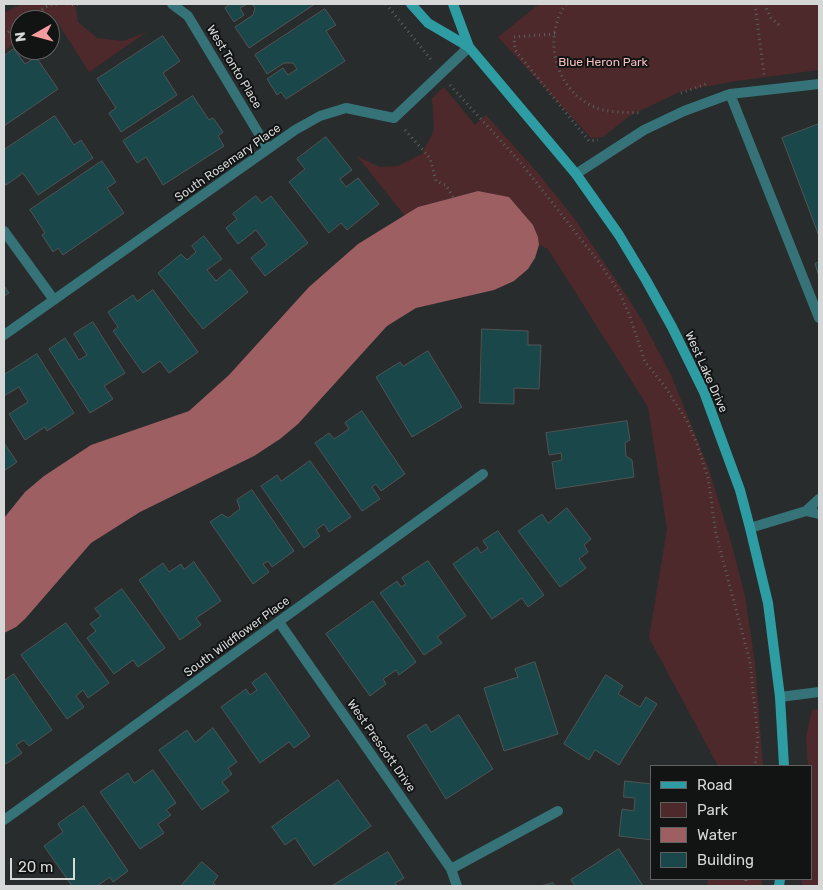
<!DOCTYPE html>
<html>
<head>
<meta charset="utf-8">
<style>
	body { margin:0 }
	#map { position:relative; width:823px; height:890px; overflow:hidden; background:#282c2c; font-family:Rubik,sans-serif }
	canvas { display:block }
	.frame { position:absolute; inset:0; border:5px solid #d6d8d8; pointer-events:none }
	.legend { position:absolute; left:650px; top:765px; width:162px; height:115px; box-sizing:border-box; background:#121414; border:1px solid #606262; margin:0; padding:6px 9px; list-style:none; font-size:15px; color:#d6d8d8 }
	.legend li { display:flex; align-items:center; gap:10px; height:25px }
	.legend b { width:25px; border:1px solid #606262 }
	.north { position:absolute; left:10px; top:10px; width:50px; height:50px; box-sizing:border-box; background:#121414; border:1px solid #606262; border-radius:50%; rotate:263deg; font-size:14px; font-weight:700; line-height:20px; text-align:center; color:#d6d8d8 }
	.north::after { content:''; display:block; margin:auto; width:18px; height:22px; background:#f49b9f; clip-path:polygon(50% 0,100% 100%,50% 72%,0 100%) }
	.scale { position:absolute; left:10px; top:858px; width:65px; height:22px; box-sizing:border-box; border:2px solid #d6d8d8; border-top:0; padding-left:6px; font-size:15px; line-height:18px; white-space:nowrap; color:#d6d8d8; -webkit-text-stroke:4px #121414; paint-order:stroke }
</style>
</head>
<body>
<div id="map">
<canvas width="823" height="890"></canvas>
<div class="frame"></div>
<ul class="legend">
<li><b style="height:6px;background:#2e9ca3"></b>Road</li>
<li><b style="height:14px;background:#4e292b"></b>Park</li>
<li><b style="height:14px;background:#9d5f62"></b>Water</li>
<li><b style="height:14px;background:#1a474a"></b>Building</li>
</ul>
<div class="north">N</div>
<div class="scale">20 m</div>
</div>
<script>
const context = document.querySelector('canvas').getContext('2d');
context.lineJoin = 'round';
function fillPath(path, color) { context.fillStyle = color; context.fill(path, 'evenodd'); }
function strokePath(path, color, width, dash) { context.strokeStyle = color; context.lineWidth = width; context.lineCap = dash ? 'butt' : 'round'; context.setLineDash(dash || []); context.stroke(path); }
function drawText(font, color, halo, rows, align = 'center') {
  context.font = font + ' Rubik,sans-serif'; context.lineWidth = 4; context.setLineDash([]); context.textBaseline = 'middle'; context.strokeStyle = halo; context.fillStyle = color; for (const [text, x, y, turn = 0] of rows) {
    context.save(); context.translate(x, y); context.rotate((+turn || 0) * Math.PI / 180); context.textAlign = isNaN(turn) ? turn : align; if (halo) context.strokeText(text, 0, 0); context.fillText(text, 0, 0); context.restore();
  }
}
const green = new Path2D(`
	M21 4H75L78 22 97 38 123 41 147 32 89 72 54 17 50 20H20V40L4 51V13Z
	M539 4H819V70L736 81 682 91 631 115 603 137 591 138 498 37Z
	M444 87 475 125 486 115 538 173 574 218 627 296 644 324 671 375 709 469 731 542 745 596 755 663 763 766H718L649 638 667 529 648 407 548 249 539 245 538 237 533 225 509 197 478 191 418 207 405 216 357 156 380 167 398 166 422 154 434 130 432 98Z
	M819 709V886H802V879H812V766H808L806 737 812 710Z
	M708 879H762V886H707Z`);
const water = new Path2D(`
	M478 191 509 197 533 225 538 237 539 245 535 258 528 269 514 281 494 290 416 308 387 326 298 424 280 439 254 456 140 512 91 543 25 619 16 627 4 633V518L25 492 44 476 91 445 189 411 229 375 309 287 358 244 418 207Z`);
const building = new Path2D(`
	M231 4H247L240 8 244 15 234 22 225 8Z
	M252 4H315L249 48 235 27 253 15 255 8Z
	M325 9 336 25 326 31 345 61 286 99 281 92 277 95 267 79 283 68 288 75 297 69 293 63H284L267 74 255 55Z
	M163 36 180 61 163 73 177 95 121 132 109 113 116 108 97 79Z
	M14 49 25 64 36 57 58 89 4 126V56Z
	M193 96 209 120 213 118 223 132 218 136 224 146 163 185 146 157 137 163 123 141Z
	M55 116 74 145 81 140 93 158 38 195 23 173 6 185 4 182V150Z
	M819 124V236L782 138Z
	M326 137 352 170 340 179 346 187 358 178 379 204 347 230 341 223 329 233 289 182 305 169 297 159Z
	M102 161 116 182 107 188 124 213 63 255 58 248 53 252 42 235 45 233 30 210Z
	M256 196 262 203 271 196 308 243 265 276 251 258 267 245 256 230 238 244 226 228 237 219 233 214Z
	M204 236 222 259 207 270 216 281 230 269 248 292 203 329 158 273 181 254 187 260 196 252 192 246Z
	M819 262V276L815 264Z
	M4 286 9 293 4 296Z
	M153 290 198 352 169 373 160 361 143 373 113 331 118 327 108 312 133 295 137 301Z
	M93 322 125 373 104 386 113 399 90 413 49 349 65 338 79 360 87 355 74 334Z
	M482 329 528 331V345H541L539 389 514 388V404L480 403Z
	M428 351 462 407 412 437 376 377 400 362 403 366Z
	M37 354 74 413 47 431 45 427 25 440 9 414 28 402 19 387 4 396V375Z
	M362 411 405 474 381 491 376 484 372 487 380 499 362 511 315 443 329 433 334 439 349 429 345 423Z
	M627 421 630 440 625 443 626 456 632 460 634 477 556 489 552 462 562 460 561 453 549 455 546 433Z
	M4 443 17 462 4 471Z
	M310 461 351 517 329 532 324 524 316 530 320 536 304 548 261 486 277 475 281 481Z
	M252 490 294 551 272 567 268 561 263 564 269 572 253 584 210 522 222 514 228 518 240 509 237 500Z
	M567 508 591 539 584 545 588 552 579 559 586 568 560 587 518 531 542 514 548 523Z
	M498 531 544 595 528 607 522 598 492 619 453 564 477 547 481 553 488 548 483 541Z
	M428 561 466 616 437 637 442 643 424 655 380 593 397 581 401 587 406 584 402 578Z
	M194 562 221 601 196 618 201 625 180 640 139 580 163 563 169 572 181 564 184 569Z
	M122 589 165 648 138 667 133 660 114 674 87 638 96 631 90 624 101 616 95 609Z
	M373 601 416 662 399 675 396 670 383 679 386 684 370 696 326 634Z
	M66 623 109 683 88 698 83 690 76 696 84 707 67 719 21 655Z
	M535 662 558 734 504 751 484 688 518 677 515 669Z
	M266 673 310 736 294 748 289 742 260 763 221 707 246 689 250 695 257 690 252 683Z
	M14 674 52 730 29 746 24 740 16 745 22 753 6 764 4 761V681Z
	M606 675 623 686 618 694 640 707 646 697 657 704 619 765 595 750 589 760 564 744Z
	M459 715 493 769 446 799 407 736 426 724 431 732Z
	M213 728 237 762 228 768 232 774 222 782 229 791 202 810 159 750 187 730 195 742Z
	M153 770 176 803 166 810 171 815 158 824 164 833 140 849 100 792 128 773 134 783Z
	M338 780 371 826 314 866 295 838 285 845 272 827Z
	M625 781 652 784V840L619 836 622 809 634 811 635 798 624 797Z
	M84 806 128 871 113 882 110 877 97 886H72L44 846 63 832 58 824Z
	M619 849 643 886H575L571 880Z
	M388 852 404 878 395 883 397 886H332Z
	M202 862 218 876 213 883 217 886H181Z
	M553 883 555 886H541Z`);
const path = new Path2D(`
	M67 4 75 5 79 4
	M386 4 433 62
	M566 4C542 37 555 88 592 106 606 113 625 112 641 113
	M755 4 764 75
	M764 4 771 18 779 25
	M25 20 49 5 58 4
	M555 34 514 37 515 50 589 141 598 140
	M4 35 20 24
	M450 85 521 163 598 261 620 293 630 317 645 362 664 385 687 421 697 444 708 478 716 534 750 662 758 738 755 766
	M681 93 706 84
	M405 130 430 158 436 181 446 185 453 197
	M746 886V879`);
const lane = new Path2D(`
	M730 94 819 84
	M576 174 644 130 684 111 730 94 819 318
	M806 511 819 499
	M750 528 806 511 819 514`);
const street = new Path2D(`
	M172 4 188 16 268 149
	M4 231 54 300
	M4 335 295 130 320 116 346 108 394 118 469 47
	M279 622 451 869 457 886
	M780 697 819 692
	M4 820 483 474
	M451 869 558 811`);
const secondary = new Path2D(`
	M411 4 428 23 469 47
	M453 4 469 47 576 174 619 235 646 280 672 327 704 392 740 490 750 528 768 603 780 697 784 766
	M779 886 780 879`);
const parkNames = [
	["Blue Heron Park",603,63]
];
const streetNames = [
	["West Tonto Place",234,67,59],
	["South Rosemary Place",228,163,-35],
	["West Lake Drive",706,372,66],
	["South Wildflower Place",237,637,-36],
	["West Prescott Drive",381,746,55]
];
fillPath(green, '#4e292b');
fillPath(water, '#9d5f62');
fillPath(building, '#1a474a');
strokePath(building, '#505454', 1);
strokePath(path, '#5c6060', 3, [1, 4]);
strokePath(lane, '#367378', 10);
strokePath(street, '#367378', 10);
strokePath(secondary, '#2e9ca3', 10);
drawText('12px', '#f7bdbf', '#121414', parkNames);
drawText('12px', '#d6d8d8', '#121414', streetNames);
</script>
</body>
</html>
